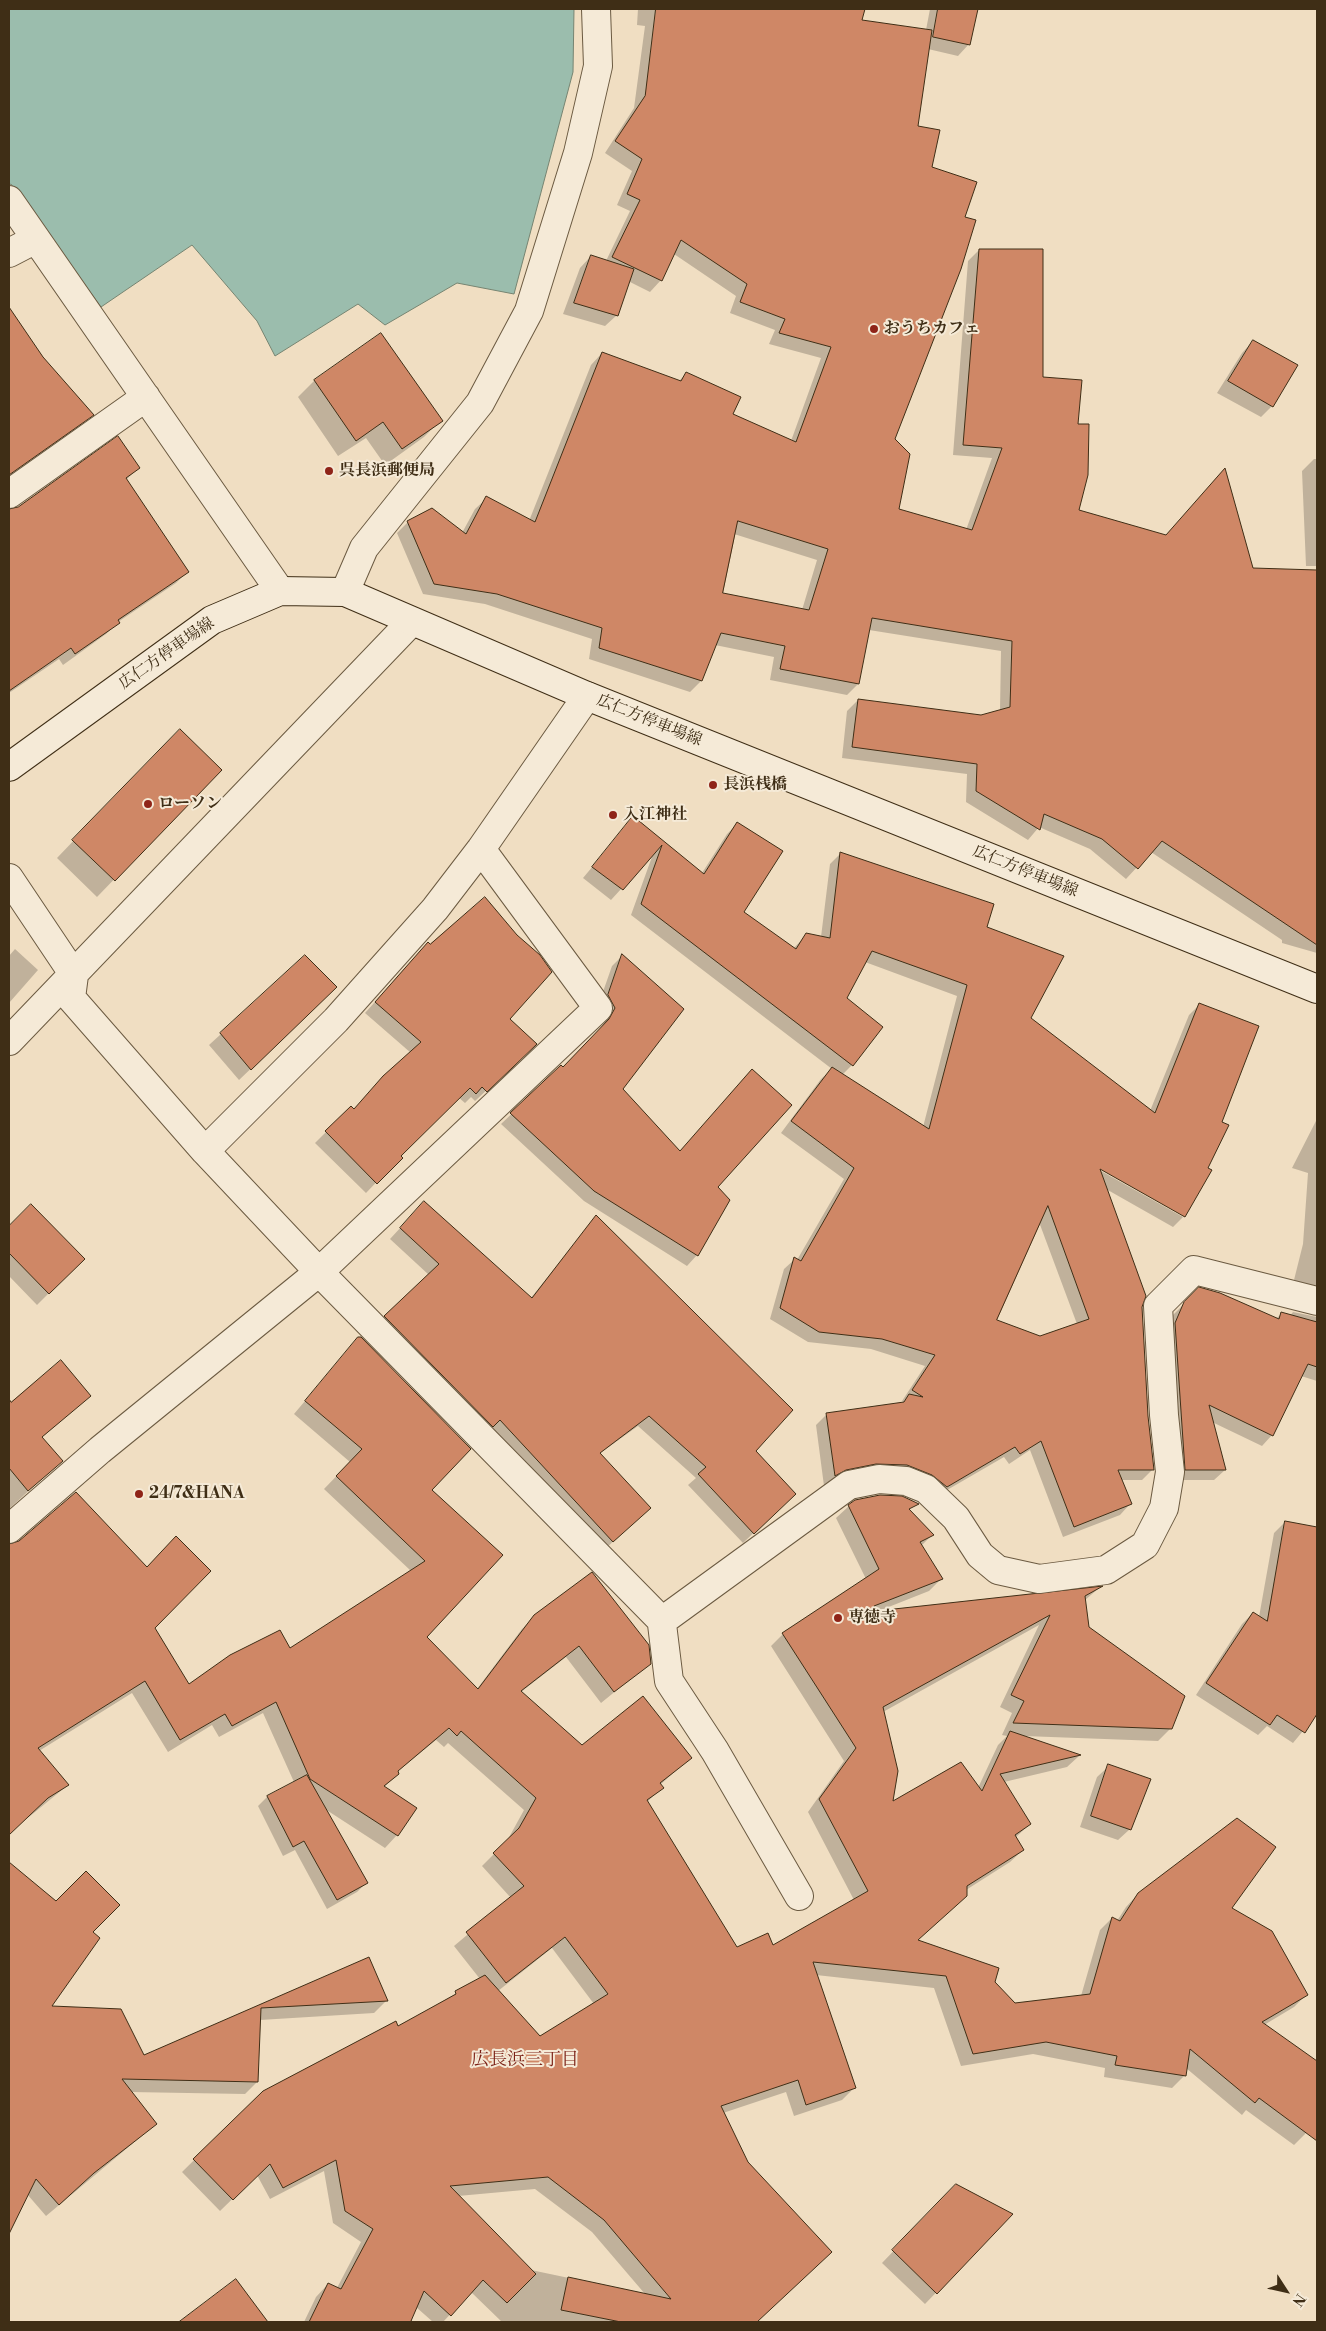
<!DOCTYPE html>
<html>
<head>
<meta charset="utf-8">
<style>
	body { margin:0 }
	#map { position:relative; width:1326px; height:2331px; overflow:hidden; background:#f0dec2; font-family:"Libre Bodoni",serif }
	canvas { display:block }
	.frame { position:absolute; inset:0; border:10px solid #3f2e16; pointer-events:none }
	.north { position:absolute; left:1261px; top:2266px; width:50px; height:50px; -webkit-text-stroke:4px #f5ead7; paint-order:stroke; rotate:125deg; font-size:14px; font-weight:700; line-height:20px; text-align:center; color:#3f2e16 }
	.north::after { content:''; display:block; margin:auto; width:18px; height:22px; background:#3f2e16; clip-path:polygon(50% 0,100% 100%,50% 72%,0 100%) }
</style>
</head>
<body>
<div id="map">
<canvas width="1326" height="2331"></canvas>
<div class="frame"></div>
<div class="north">N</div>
</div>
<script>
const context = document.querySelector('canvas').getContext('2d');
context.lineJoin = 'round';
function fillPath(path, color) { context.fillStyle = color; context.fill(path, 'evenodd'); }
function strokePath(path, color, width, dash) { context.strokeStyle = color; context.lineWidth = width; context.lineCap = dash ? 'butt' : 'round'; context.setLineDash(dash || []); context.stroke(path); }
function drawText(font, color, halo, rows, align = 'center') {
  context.font = font + ' "Libre Bodoni","Noto Serif JP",serif'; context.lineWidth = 4; context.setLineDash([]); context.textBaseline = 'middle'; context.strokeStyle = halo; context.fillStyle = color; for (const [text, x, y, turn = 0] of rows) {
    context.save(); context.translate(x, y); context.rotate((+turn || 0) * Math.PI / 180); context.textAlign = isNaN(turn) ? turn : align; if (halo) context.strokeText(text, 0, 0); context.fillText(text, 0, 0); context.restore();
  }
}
const water = new Path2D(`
	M9 9H574L573 72 514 294 457 283 385 325 358 304 275 356 257 321 192 245 101 307 11 184 9 185Z`);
const shadow = new Path2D(`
	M638 9H863L860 21 926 30 930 9H977L969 44 958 56 928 49 917 127 931 168 893 440 897 510 966 530 992 458 953 455 968 261 979 250 1042 378 1077 425V511L1252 569 1317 572V953L1282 943V940L1151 852 1126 879 1090 849 1039 827 1028 840 966 802 967 774 842 758 847 711 858 700 981 716 1000 711 1001 651 869 630 858 684 847 695 770 680 774 657 715 645 701 681 690 692 589 659 592 639 485 604 423 594 397 533 408 522 462 533 475 509 487 498 529 521 591 365 602 353 679 381 686 374 732 414 791 441 821 358 769 344 775 330 730 313 736 296 674 254 661 280 650 292 628 281 617 315 605 326 563 314 580 268 591 256 606 261 630 211 617 205 632 171 605 153 634 108 645 26 637 25ZM734 534 817 560 802 610 721 594Z
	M9 309 42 357 92 415 80 426 9 477Z
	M381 334 441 420 424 437 385 465 366 438 338 456 298 397 314 381Z
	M1253 341 1272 406 1261 417 1217 393 1242 353Z
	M1314 459H1317V566H1306L1302 471Z
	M138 468 126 480 188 571 176 583 118 622 106 634 63 665 59 659 9 693V510Z
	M163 747 220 770 97 897 57 858Z
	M633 818 702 873 727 834 737 824 743 912 793 949 807 934 821 937 830 864 840 854 985 927 1029 1018 1150 1111 1189 1015 1200 1004 1220 1122 1207 1168 1210 1170 1184 1216 1173 1227 1106 1189 1141 1307 1147 1416 1153 1469 1142 1480H1121L1130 1504 1120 1515 1063 1537 1030 1450 1009 1464 1004 1457 935 1497 834 1480 824 1486 816 1425 827 1414 905 1403 902 1401 925 1366 871 1349 808 1342 770 1319 784 1269 795 1259 797 1260 844 1179 781 1133 821 1079 832 1069 631 915 653 854 611 900 583 878ZM865 962 957 996 923 1127 842 1075 852 1065 846 998ZM1096 1165 1183 1214V1217L1094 1167ZM1039 1222 1077 1324 1040 1337 995 1320Z
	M15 949 38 970 9 1003V956Z
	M417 955 508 1020 525 1054 475 1101 471 1097 465 1103 458 1097 366 1193 315 1143 351 1107 354 1110 411 1053 365 1013Z
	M622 956 621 1089 679 1152 716 1187 697 1255 687 1266 584 1201 501 1124 561 1067 563 1068 599 1031 606 1020 598 1006 612 966Z
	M305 957 324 999 239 1080 209 1045Z
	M1317 1119V1301L1291 1292 1303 1244 1308 1173 1292 1168Z
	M31 1206 83 1259 37 1305 9 1276V1228Z
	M414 1213 530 1299 596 1217 754 1451 794 1494 743 1543 688 1485 696 1478 638 1426 599 1454 638 1518 602 1552 374 1327 429 1275 390 1239Z
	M1199 1289 1276 1319 1282 1313 1290 1316 1293 1312 1317 1317V1381L1301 1376 1272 1435 1262 1446 1212 1422 1225 1470 1214 1480H1175L1164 1335 1173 1315Z
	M358 1338 431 1490 426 1637 477 1689 522 1629 535 1616 650 1663 601 1703 566 1657 521 1692 582 1746 690 1758 660 1785 662 1788 647 1802 736 1949 772 1947 854 1900 808 1812 844 1761 771 1646 783 1634 866 1579 836 1518 849 1506 908 1510 932 1535 921 1546 941 1579 929 1591 876 1612 1099 1588 1084 1601 1087 1628 1171 1728 1158 1741 1024 1736 1079 1756 1067 1767 1004 1782 1030 1824 1015 1838 1023 1850 1010 1862 966 1890 916 1941 993 1982 1015 2004 1081 1996 1100 1930 1112 1918 1117 1921 1126 1907 1138 1894 1230 1908 1306 1995 1294 2007 1264 2025 1317 2063V2117L1306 2133 1294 2145 1246 2110 1242 2115 1186 2068 1185 2075 1172 2088 1104 2077 1105 2068 1033 2054 961 2066 934 1988 816 1975 854 2088 842 2100 794 2116 786 2092 723 2113 747 2162 818 2264 756 2322H744L729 2306 713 2322H502L471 2292 443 2322H433L416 2307 409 2322H304L316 2297 328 2284 337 2288 361 2242 333 2223 324 2171 270 2199 257 2175 220 2211 182 2172 263 2092 398 2028 480 1979 454 1946 511 1898 482 1866 507 1841 524 1810 448 1743 444 1747 436 1740 397 1772 398 1774 384 1787 397 1835 385 1848 325 1809 366 1883 357 1892 327 1909 295 1850 283 1856 258 1806 267 1797 294 1782 263 1713 219 1737 212 1725 168 1752 132 1693 39 1751 68 1785 13 1830 9 1824V1545L153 1628 188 1685 290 1650 411 1571 324 1489 350 1462 294 1414ZM1039 1625 1000 1707 1012 1713 1002 1735 1007 1736 998 1745 978 1788 892 1803 883 1712ZM552 1948 594 2004 540 2037 498 1991ZM535 2189 592 2232 645 2294 531 2270 458 2196Z
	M89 1396 41 1438 61 1461 9 1509V1401L11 1404Z
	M1285 1522 1317 1528V1714L1293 1743 1267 1726 1258 1735 1196 1695 1242 1624 1253 1613 1259 1617 1274 1533Z
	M1109 1766 1130 1829 1118 1840 1080 1827 1097 1777Z
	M9 1863 91 1932 50 2007 143 2057 368 1958 386 2001 374 2013 260 2020 257 2082 245 2094 130 2092 156 2124 46 2216 27 2194 9 2230Z
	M957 2185 1011 2215 925 2304 882 2263Z
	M236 2280 267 2322H195L191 2317Z`);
const building = new Path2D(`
	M656 9H865L862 20 932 30 918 126 940 130 932 167 977 182 965 217 976 220 961 269 895 439 910 454 899 509 972 530 1002 448 963 445 979 249H1043V377L1082 380 1078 424H1089L1088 475 1079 510 1166 535 1225 468 1253 568 1317 570V945L1162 841 1138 869 1102 839 1044 814 1040 830 976 791 977 764 852 747 858 699 981 715 1010 707 1012 641 872 618 859 684 780 669 785 646 721 633 702 681 599 648 602 628 497 594 434 584 407 521 432 508 466 534 486 496 535 522 602 352 681 381 686 372 741 397 733 414 796 442 831 347 779 333 785 319 740 302 747 284 681 240 662 281 612 257 640 200 627 194 642 159 615 141 645 96ZM738 521 828 549 809 610 723 593Z
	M938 9H978L970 45 933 37Z
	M591 255 634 269 618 316 574 303Z
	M9 307 43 357 94 415 9 475Z
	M381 333 443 421 402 449 383 422 356 441 314 380Z
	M1253 340 1298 365 1273 407 1228 381Z
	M118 436 140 468 126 478 189 572 118 620 120 623 75 654 71 648 9 691V509L18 507Z
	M180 729 222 770 115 881 72 840Z
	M633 816 704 874 737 822 783 851 744 912 796 949 806 933 830 938 840 852 994 904 987 927 1064 956 1031 1018 1155 1113 1199 1003 1259 1026 1222 1122 1229 1125 1208 1168 1212 1170 1185 1217 1100 1169 1146 1296 1142 1307 1148 1416 1154 1470H1118L1132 1504 1074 1527 1041 1441 1020 1454 1015 1447 947 1487 932 1475 907 1465 876 1464 846 1470 835 1476 826 1413 904 1402 909 1394 923 1397 912 1390 935 1355 882 1339 819 1332 780 1308 794 1257 801 1261 854 1168 791 1121 832 1067 929 1129 967 985 872 951 847 998 883 1027 853 1066 641 904 662 845 623 890 592 867ZM1048 1206 1089 1319 1040 1336 997 1320Z
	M485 897 517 935 540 955 552 972 510 1019 537 1044 487 1092 482 1087 476 1094 470 1088 401 1156 403 1158 377 1184 325 1131 351 1106 354 1109 383 1076 421 1042 375 1002 428 942 430 944Z
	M622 954 684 1009 623 1089 680 1151 752 1069 792 1105 718 1187 730 1200 698 1256 594 1191 510 1113 561 1065 563 1067 609 1019 615 1008 608 995Z
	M305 955 337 987 251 1070 220 1033Z
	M424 1201 532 1298 596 1215 793 1410 756 1451 796 1494 754 1534 698 1474 706 1467 649 1416 600 1453 651 1508 613 1542 500 1420 493 1427 384 1316 439 1264 400 1228Z
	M31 1204 85 1259 49 1294 9 1253V1226Z
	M1199 1287 1220 1293 1279 1319 1281 1312 1317 1322V1367L1308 1364 1273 1436 1209 1405 1226 1470H1185L1175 1323 1184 1302Z
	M358 1337H361L471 1449 432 1490 503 1555 427 1637 478 1689 534 1615 592 1572 649 1645 651 1664 614 1692 579 1646 521 1691 582 1745 643 1696 692 1758 660 1783 664 1788 647 1800 737 1947 768 1933 773 1945 868 1891 819 1799 856 1748 782 1633 879 1569 848 1505 855 1500 880 1495 902 1496 919 1504 909 1509 934 1535 920 1542 943 1579 874 1606 876 1611 1103 1586 1085 1596 1089 1627 1185 1696 1172 1729 1013 1723 1024 1701 1011 1695 1050 1615 883 1707 898 1771 893 1801 961 1762 982 1791 1010 1731 1081 1755 1000 1774 1031 1824 1015 1835 1024 1850 967 1886V1896L918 1940 999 1968 995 1982 1015 2003 1090 1994 1112 1917 1120 1921 1138 1893 1237 1818 1276 1847 1232 1908 1272 1931 1308 1995 1262 2022 1317 2061V2141L1259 2098 1255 2103 1190 2049 1186 2076 1115 2065 1117 2056 1046 2042 973 2054 946 1976 813 1962 856 2088 806 2105 798 2080 721 2106 748 2162 832 2252 757 2322H621L561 2310 568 2277 671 2299 604 2220 548 2177 450 2186 536 2274 507 2303 483 2280 451 2316 424 2291 411 2321 414 2322H309L328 2283 341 2289 373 2229 345 2211 336 2160 283 2188 270 2164 233 2200 193 2159 263 2091 396 2021 398 2026 456 1994 455 1991 485 1975 540 2036 608 1994 565 1937 506 1983 466 1932 524 1886 493 1853 519 1828 536 1798 461 1731 457 1736 449 1728 398 1771 399 1774 384 1786 417 1808 398 1836 310 1779 276 1702 232 1726 225 1714 180 1740 145 1681 38 1748 69 1785 48 1798 9 1835V1544L19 1541 76 1492 147 1567 176 1536 211 1571 155 1628 189 1684 230 1655 280 1630 290 1648 425 1561 336 1476 362 1449 305 1401Z
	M61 1360 91 1396 42 1437 63 1461 28 1491 9 1468V1399L11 1402Z
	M1285 1521 1317 1527V1714L1305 1733 1277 1715 1270 1725 1206 1683 1253 1612 1267 1621Z
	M1108 1764 1151 1779 1131 1830 1091 1816Z
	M307 1775 368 1883 337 1900 304 1841 293 1847 267 1796Z
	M9 1862 56 1901 86 1871 120 1905 93 1932 100 1938 52 2006 121 2009 144 2055 369 1957 388 2001 261 2008 258 2082 122 2079 157 2124 94 2173 59 2205 36 2179 9 2234Z
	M956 2184 1013 2214 937 2294 892 2250Z
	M236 2279 268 2322H179Z`);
const minor = new Path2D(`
	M9 200 280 591
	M9 253 36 239
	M9 494 146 397
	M9 878 74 975 71 998 205 1151 319 1272 662 1621 849 1485 879 1479 906 1481 926 1489 956 1518 980 1555 998 1570 1039 1579 1106 1570 1145 1545 1164 1508 1170 1472 1164 1415 1158 1306 1194 1270 1317 1301
	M9 1041 411 622
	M205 1151 336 1020 435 909 481 849 587 696
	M9 1529 100 1450 319 1272 598 1008 481 849
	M661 1616 669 1681 715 1751 799 1896`);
const tertiary = new Path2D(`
	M345 592 364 548 480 403 529 311 578 153 598 66 596 9`);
const secondary = new Path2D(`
	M9 767 212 620 280 591 345 592 587 696 1317 989`);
const markers = [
	[874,329,5,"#8f2418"],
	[329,471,5,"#8f2418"],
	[713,785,5,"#8f2418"],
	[148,804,5,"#8f2418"],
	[613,815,5,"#8f2418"],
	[139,1494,5,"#8f2418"],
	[838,1618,5,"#8f2418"]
];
const poiNames = [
	["おうちカフェ",884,329],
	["呉長浜郵便局",339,471],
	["長浜桟橋",723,785],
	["ローソン",158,804],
	["入江神社",623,815],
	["24/7&HANA",149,1494],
	["専徳寺",848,1618]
];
const streetNames = [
	["広仁方停車場線",167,654,-35],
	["広仁方停車場線",649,721,22],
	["広仁方停車場線",1025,872,22]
];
const neighbourhoodNames = [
	["広長浜三丁目",525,2061]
];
fillPath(water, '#9bbdad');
strokePath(water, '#768471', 1);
fillPath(shadow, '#0003');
fillPath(building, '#cf8766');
strokePath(building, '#3f2e16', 1);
strokePath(minor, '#6b5a41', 30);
strokePath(tertiary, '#6b5a41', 30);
strokePath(secondary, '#3f2e16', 30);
strokePath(minor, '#f5ead7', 28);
strokePath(tertiary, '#f5ead7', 28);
strokePath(secondary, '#f5ead7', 28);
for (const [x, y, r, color] of markers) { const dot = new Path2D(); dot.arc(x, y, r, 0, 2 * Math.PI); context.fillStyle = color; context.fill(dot); strokePath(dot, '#f5ead7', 2); }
drawText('bold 16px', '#3f2e16', '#f5ead7', poiNames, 'left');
drawText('16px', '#3f2e16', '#f5ead7', streetNames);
drawText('18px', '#7a1f14', '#f5ead7', neighbourhoodNames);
</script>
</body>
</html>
